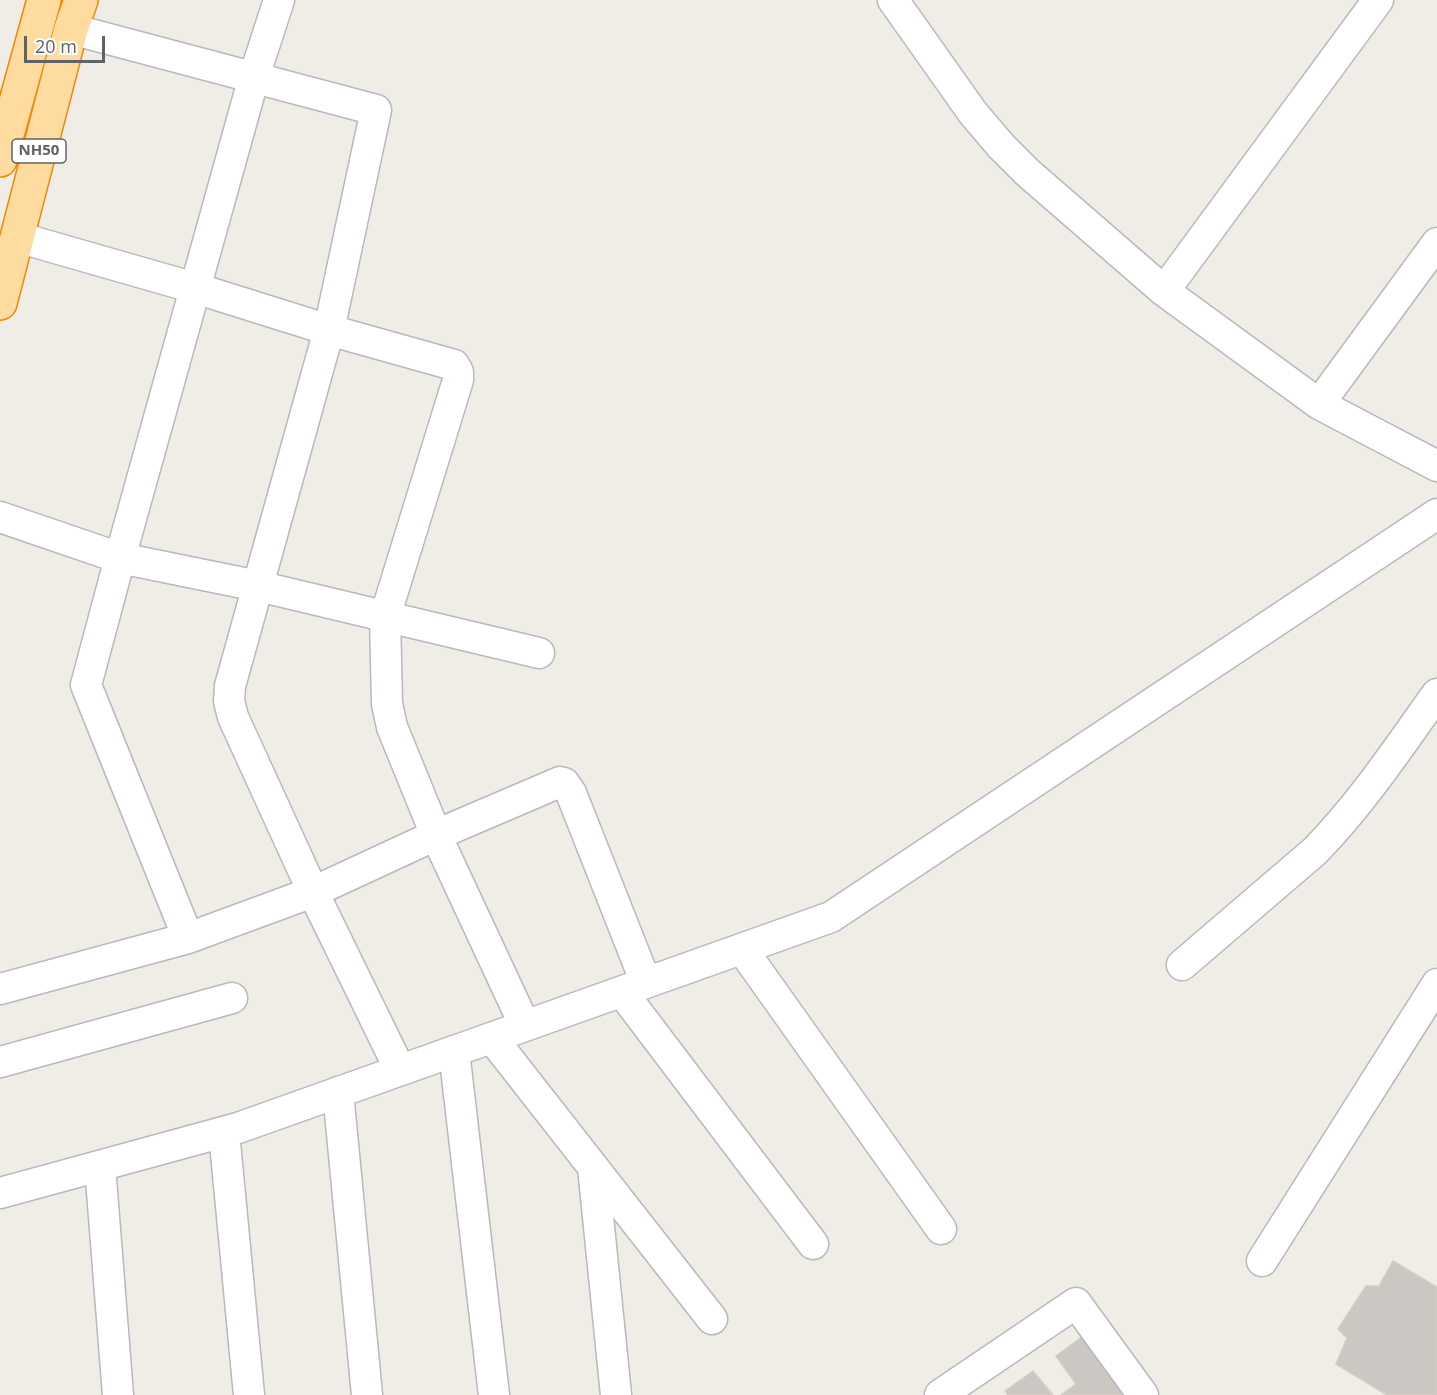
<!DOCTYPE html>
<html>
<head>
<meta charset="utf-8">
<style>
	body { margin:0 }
	#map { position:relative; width:1437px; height:1395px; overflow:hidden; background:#f0ece6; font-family:"Open Sans",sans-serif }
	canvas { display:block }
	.scale { position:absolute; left:24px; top:36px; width:81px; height:27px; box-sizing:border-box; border:3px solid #5d6366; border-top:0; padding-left:8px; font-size:18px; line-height:21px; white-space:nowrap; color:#5d6366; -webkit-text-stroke:4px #fff; paint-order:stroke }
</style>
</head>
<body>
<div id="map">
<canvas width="1437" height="1395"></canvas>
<div class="scale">20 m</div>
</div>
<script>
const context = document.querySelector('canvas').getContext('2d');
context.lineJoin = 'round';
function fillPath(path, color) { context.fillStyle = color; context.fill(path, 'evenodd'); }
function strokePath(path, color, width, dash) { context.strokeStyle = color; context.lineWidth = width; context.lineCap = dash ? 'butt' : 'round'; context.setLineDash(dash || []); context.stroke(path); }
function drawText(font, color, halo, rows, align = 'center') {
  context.font = font + ' "Open Sans",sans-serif'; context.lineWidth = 6; context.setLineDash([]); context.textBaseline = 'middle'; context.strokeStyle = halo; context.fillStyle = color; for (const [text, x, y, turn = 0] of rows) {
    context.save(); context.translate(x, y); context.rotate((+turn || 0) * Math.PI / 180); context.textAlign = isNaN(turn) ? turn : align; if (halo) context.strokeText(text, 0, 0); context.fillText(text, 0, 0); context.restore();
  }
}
const building = new Path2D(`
	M1393 1261 1437 1287V1395H1387L1336 1364 1347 1338 1338 1329 1366 1286H1379Z
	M1083 1336 1125 1395H1061L1076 1384 1056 1356Z
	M1033 1371 1053 1395H1008L1005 1391Z`);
const minor = new Path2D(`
	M893 0 973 113 1001 146 1027 172 1164 291 1319 404 1437 466
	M71 29 376 110 329 330 230 686 229 701 233 717 313 892 400 1070
	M17 237 195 288 329 330 454 365 458 372V380L385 617 387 704 392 727 436 835 525 1026
	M1164 291 1378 0
	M1319 404 1437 243
	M0 517 120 558 258 586 539 653
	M188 938 313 892 436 835 560 782 564 783 571 793 646 983
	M742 949 941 1229
	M1182 965 1315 851C1362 803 1398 748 1437 694
	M0 989 188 938 86 685 120 558 254 77 279 0
	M622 992 813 1244
	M492 1038 712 1319
	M454 1051 494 1395
	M0 1062 232 998
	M338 1092 367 1395
	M224 1132 249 1395
	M100 1166 118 1395
	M593 1167 616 1395
	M0 1193 238 1128 831 917 1437 514
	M1262 1261 1437 984
	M940 1395 1076 1303 1143 1395`);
const trunk = new Path2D(`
	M0 160 44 0
	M0 303 71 29 81 0`);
const shields = [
	[39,151,54]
];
const shieldNames = [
	["NH50",39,151]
];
fillPath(building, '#cbc7c2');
strokePath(building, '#d5cdc4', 1.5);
strokePath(minor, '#b6b9bd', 33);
strokePath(trunk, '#f68500', 36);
strokePath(minor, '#fff', 30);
strokePath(trunk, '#fedb9e', 33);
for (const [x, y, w] of shields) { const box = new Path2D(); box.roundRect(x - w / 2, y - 12, w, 24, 4.5); context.fillStyle = '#fff'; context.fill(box); strokePath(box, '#5d6366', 1.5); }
drawText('bold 15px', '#5d6366', null, shieldNames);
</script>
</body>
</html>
